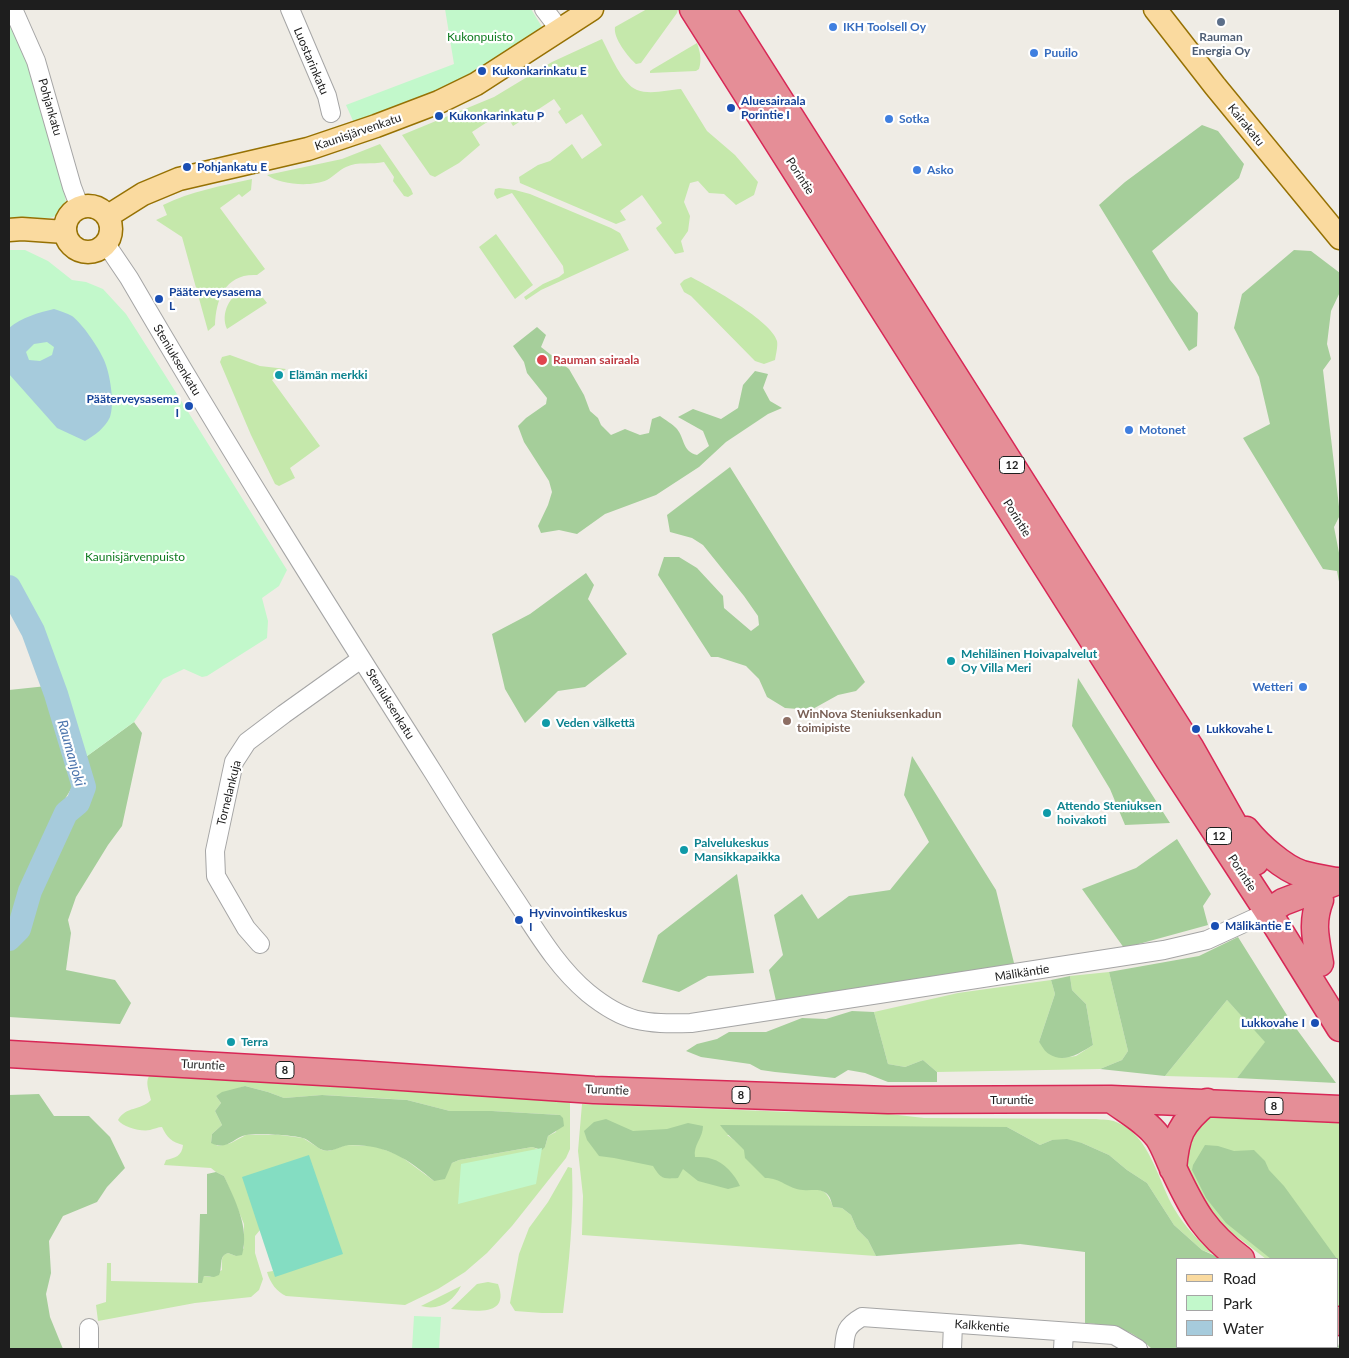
<!DOCTYPE html>
<html>
<head>
<meta charset="utf-8">
<style>
	body { margin:0 }
	#map { position:relative; width:1349px; height:1358px; overflow:hidden; background:#efece5; font-family:Lato,sans-serif }
	canvas { display:block }
	.frame { position:absolute; inset:0; border:10px solid #1e1e1e; pointer-events:none }
	.legend { position:absolute; left:1176px; top:1258px; width:162px; height:90px; box-sizing:border-box; background:#fff; border:1px solid #a5a5a5; margin:0; padding:6px 9px; list-style:none; font-size:15px; color:#1e1e1e }
	.legend li { display:flex; align-items:center; gap:10px; height:25px }
	.legend b { width:25px; border:1px solid #a5a5a5 }
</style>
</head>
<body>
<div id="map">
<canvas width="1349" height="1358"></canvas>
<div class="frame"></div>
<ul class="legend">
<li><b style="height:6px;background:#fada9f"></b>Road</li>
<li><b style="height:14px;background:#c2f8cb"></b>Park</li>
<li><b style="height:14px;background:#a6cbdc"></b>Water</li>
</ul>
</div>
<script>
const context = document.querySelector('canvas').getContext('2d');
context.lineJoin = 'round';
function fillPath(path, color) { context.fillStyle = color; context.fill(path, 'evenodd'); }
function strokePath(path, color, width, dash) { context.strokeStyle = color; context.lineWidth = width; context.lineCap = dash ? 'butt' : 'round'; context.setLineDash(dash || []); context.stroke(path); }
function drawText(font, color, halo, rows, align = 'center') {
  context.font = font + ' Lato,sans-serif'; context.lineWidth = 4.5; context.setLineDash([]); context.textBaseline = 'middle'; context.strokeStyle = halo; context.fillStyle = color; for (const [text, x, y, turn = 0] of rows) {
    context.save(); context.translate(x, y); context.rotate((+turn || 0) * Math.PI / 180); context.textAlign = isNaN(turn) ? turn : align; if (halo) context.strokeText(text, 0, 0); context.fillText(text, 0, 0); context.restore();
  }
}
const grass = new Path2D(`
	M647 9H678L677 13 641 63 636 64C628 57 613 38 615 27Z
	M602 39C610 54 622 84 637 90 650 95 668 90 681 89L707 131 735 155 758 182 754 195 736 205 724 194 709 193 698 181 690 183 684 202 690 216 688 231 681 241 684 252 675 254 657 230 656 228 662 223 642 195 620 211 626 220 616 224 520 183 519 177 538 165 550 161 572 144 582 159 602 145 582 114 566 124 558 112 561 109 554 99 513 126 504 111 472 132 480 145 459 163 435 177 430 175 402 135 494 97 552 62Z
	M697 43C700 52 702 59 699 69L696 71 650 73V71L653 69Z
	M380 144 411 189 413 194 408 197 404 196 393 181 394 177 384 162C372 165 358 161 346 167 339 170 334 176 327 180 312 187 280 185 267 175L342 159Z
	M252 179 251 190 242 197 239 194 220 208 265 269 257 275C226 273 216 298 215 325L208 331 182 237 156 220 167 215 163 205C191 191 222 186 252 179Z
	M499 188 515 190 530 194 611 228 620 233 629 250 541 290 526 300 524 297 543 284 559 277 564 273 563 266 512 193 497 199 494 194 495 189Z
	M496 234 533 285 515 299 479 247Z
	M691 277C710 287 772 321 777 341 778 346 776 354 775 360L764 364 755 361 691 296 684 292 680 284 684 280Z
	M245 289C256 291 261 294 267 303L227 329C220 313 230 295 245 289Z
	M230 355 260 366 286 369 272 380 320 446 290 468 295 478 279 486 275 484 251 435 220 362 222 357Z
	M1109 972 1128 1051 1122 1060 1100 1069 937 1072 923 1060 905 1067 888 1064 874 1012 958 993 1051 980 1055 994 1039 1042 1062 1058 1076 1056 1093 1045 1086 1004 1072 990 1070 976Z
	M1227 1000 1266 1042 1237 1078 1165 1076Z
	M151 1074 232 1078 570 1101V1149L566 1158 512 1226 487 1253 465 1272 438 1289 405 1305 286 1296C277 1292 270 1283 267 1272L273 1271 276 1277 242 1177 260 1230 255 1236V1253L263 1279 259 1290 251 1297 195 1303 98 1321 96 1305 106 1302 107 1263H111V1281L201 1283 204 1276 210 1277 222 1270C222 1262 220 1255 228 1253L236 1256 244 1248V1224L224 1176 216 1172 211 1168 164 1165 166 1160C175 1158 182 1156 183 1145 172 1142 167 1138 162 1127 158 1127 154 1129 150 1130 141 1132 123 1127 118 1120 126 1106 140 1111 151 1100 149 1091 144 1080 151 1074ZM245 1086 268 1092 284 1098 322 1095 377 1098 407 1100 450 1111H492L560 1115 556 1132 548 1136 545 1147 537 1149 532 1147 521 1149 459 1160 452 1163 448 1170 434 1181 399 1155 374 1146 346 1145 329 1151 322 1150 303 1138 280 1135H246L231 1143 218 1146 211 1142 212 1134 222 1125 215 1111 221 1103 216 1096Z
	M582 1104 791 1112 863 1111 924 1118 1096 1119C1102 1120 1110 1119 1116 1122 1150 1134 1158 1182 1175 1210 1185 1227 1199 1241 1213 1254L1202 1250 1174 1225 1147 1183 1127 1170 1109 1155 1082 1143 1052 1140 1040 1145 1007 1127 727 1135C750 1150 765 1174 790 1186 811 1196 823 1178 833 1207L842 1208 851 1215 857 1229 868 1240 876 1256 582 1235 583 1196 578 1151Z
	M1216 1114 1340 1123V1310L1338 1308V1259H1266L1228 1230 1207 1208 1193 1183 1187 1165 1186 1152 1199 1120Z
	M568 1167 572 1168C574 1217 569 1264 563 1313H542L515 1311 510 1303 519 1254 529 1228 548 1202Z
	M488 1282 498 1284C511 1319 471 1310 451 1309L477 1284Z
	M461 1286C453 1302 439 1311 421 1306Z`);
const forest = new Path2D(`
	M1202 125 1218 131 1244 164 1239 178 1152 251 1170 280 1198 313 1197 346 1189 351 1099 205 1125 182Z
	M1294 250 1311 251 1340 273V292L1331 311 1327 344 1331 359 1323 370 1340 515 1334 527 1340 558V587L1337 571 1323 569 1243 438 1270 424 1259 377 1234 328 1242 294Z
	M537 327 546 335 541 347 569 369 584 395 590 411 598 418 601 425 611 435 625 429 640 435 649 433 652 419 660 416C665 420 673 424 677 429 685 439 682 451 697 455L709 446 703 431 678 417 693 409 721 419 738 408 743 385 755 371 768 374 763 388 770 401 782 408 768 414 726 442 699 467 656 495 605 514 577 534 559 530 541 533 538 526 548 505 552 492 549 481 524 442 518 426 526 418 546 404 547 398 527 373 524 362 513 346Z
	M730 467 865 682 856 691 838 695 811 710 785 708 767 697 759 679 746 666 718 657H711L658 575 664 557H679L697 568 723 596 724 608 751 631 759 625 758 616 744 596 703 545 692 538 670 532 667 515Z
	M586 573 594 585 588 599 627 654 585 687 558 691 525 723 505 689 492 634 530 614Z
	M1078 678 1170 823 1125 825 1110 789 1072 726Z
	M47 686 64 733 76 781 57 812 30 872 11 927 9 930V690Z
	M134 722 142 733 122 826 108 845 76 897 68 920 71 933 66 970 115 980 131 1003 120 1024 9 1017V945L25 931 34 891 62 846 65 823 85 810 91 796 83 759Z
	M912 756 996 890 1015 967 776 1001 769 970 783 955 774 915 802 894 818 919 849 896 890 890 929 842 904 795Z
	M1177 839 1211 894 1203 906 1208 925 1124 948 1082 889 1136 868Z
	M737 874 754 973 708 976 679 992 642 982 658 935Z
	M1238 937 1290 1020 1336 1083 1237 1078 1265 1042 1227 1000 1165 1076 1100 1069 1122 1060 1128 1051 1109 972 1199 956Z
	M1070 976 1072 990 1086 1004 1093 1045C1080 1053 1064 1064 1049 1054 1045 1052 1042 1046 1039 1042L1055 994 1051 980Z
	M852 1011 874 1012 888 1064 905 1067 923 1060 937 1072V1082H888L865 1073 848 1070 835 1078 775 1072 761 1070 750 1064 701 1057 686 1051 697 1044 717 1039 729 1032H766L802 1018 826 1019Z
	M245 1086 268 1092 284 1098 322 1095 407 1100 450 1111H492L560 1115 563 1118 564 1126 548 1136 545 1147 542 1150 532 1147 459 1160 452 1163 445 1179 434 1181C407 1158 385 1144 349 1145 340 1146 331 1153 323 1150 316 1148 310 1140 303 1138 295 1135 255 1133 246 1135 233 1138 227 1151 211 1143L212 1134 222 1125 215 1111 221 1103 216 1096 222 1092Z
	M39 1094 54 1116H89L110 1137 125 1168 107 1187 97 1202 63 1216 49 1241 51 1273 46 1294 50 1317 63 1349H9V1095Z
	M606 1119 633 1131 667 1129 688 1123 703 1126C703 1138 693 1145 695 1157 700 1157 707 1157 712 1159 724 1162 735 1175 740 1186L728 1189 698 1181 683 1169 678 1178C663 1179 661 1179 653 1166L614 1158 599 1156 587 1140 584 1131 594 1122Z
	M720 1125 1007 1127 1040 1145 1052 1140 1067 1139 1082 1143 1109 1155 1127 1170 1147 1183 1174 1225 1202 1250 1222 1259H1178V1347H1338V1344L1340 1349H1152C1128 1327 1116 1326 1085 1323V1252L1020 1244 876 1256 868 1240 857 1229 851 1215 842 1208 833 1207C831 1202 831 1197 826 1193 818 1188 812 1191 803 1190 788 1189 781 1178 765 1178L745 1158 744 1150C736 1141 727 1135 720 1125Z
	M1205 1145 1218 1146 1234 1151 1254 1150 1265 1161 1269 1170 1284 1186 1337 1259H1271L1226 1223 1206 1198 1192 1170 1193 1165Z
	M216 1172 224 1176C235 1200 250 1228 242 1255L236 1256 228 1253C218 1256 223 1267 219 1275L214 1277 204 1276 202 1283H198L200 1214H207V1174Z`);
const park = new Path2D(`
	M445 9H531L542 27C516 47 488 67 458 82 425 98 389 110 354 123L346 105 454 64Z
	M9 16 23 44 63 183 66 203 61 214 50 218H9Z
	M9 250H25L48 261 72 280 86 282 103 289 126 314 165 375 287 570 279 586 262 598 268 621 267 638 207 676 202 677 184 669 163 679 134 722 83 759 45 650 9 578Z
	M542 1148 536 1184 458 1204 461 1164Z
	M414 1316 441 1317 439 1349H412Z`);
const pitch = new Path2D(`
	M309 1155 343 1254 275 1277 242 1177Z`);
const water = new Path2D(`
	M54 309C60 311 67 313 72 316 82 323 99 348 104 360 110 373 115 404 110 417 105 428 95 435 85 441L57 428 9 374V328C22 317 38 313 54 309ZM47 342 54 347 52 355 40 361 29 360 26 352 34 344Z`);
const river = new Path2D(`
	M9 587 33 631 56 694 84 787 78 803 66 813 30 891 19 929 9 939`);
const minor = new Path2D(`
	M13 9 36 61 72 187 80 208
	M290 9 327 96 331 113
	M544 9 560 30
	M106 244 129 278C226 445 329 608 433 772 460 816 488 859 517 902 538 934 558 968 588 993 625 1023 644 1024 691 1023L1164 950 1207 940 1268 912
	M260 944 246 928 216 876 215 851 234 762 247 742 284 714 361 659
	M89 1349V1328
	M844 1349C845 1332 846 1326 862 1317L1114 1335 1138 1349
	M952 1349 953 1324
	M1063 1349 1064 1332`);
const major = new Path2D(`
	M1155 9 1215 86 1340 238
	M65 229a23 23 0 1 1 46 0a23 23 0 1 1-46 0Z
	M108 216 143 194 179 179 308 149 376 126 439 102 476 84 592 9
	M9 230 22 229 65 232`);
const highway = new Path2D(`
	M693 9 1169 760 1268 912 1340 1028
	M722 9 1190 747 1255 862
	M1246 830C1258 845 1283 868 1302 874 1313 877 1325 879 1336 881
	M1320 900C1311 923 1316 940 1320 963
	M1268 912 1283 902 1338 881
	M9 1054 357 1074 594 1090 888 1100 1111 1099 1340 1109
	M1111 1099C1127 1111 1146 1121 1158 1137 1165 1147 1169 1161 1175 1172 1194 1212 1205 1232 1241 1259
	M1173 1169C1176 1135 1180 1124 1207 1102
	M1338 1320 1340 1322`);
const markers = [
	[1221,22,5,"#5c6f8a"],
	[833,27,5,"#3f7fe0"],
	[1034,53,5,"#3f7fe0"],
	[482,71,5,"#1a4fb4"],
	[731,108,5,"#1a4fb4"],
	[439,116,5,"#1a4fb4"],
	[889,119,5,"#3f7fe0"],
	[187,167,5,"#1a4fb4"],
	[917,170,5,"#3f7fe0"],
	[159,299,5,"#1a4fb4"],
	[542,360,6,"#e0444e"],
	[279,375,5,"#0f9aa8"],
	[189,406,5,"#1a4fb4"],
	[1129,430,5,"#3f7fe0"],
	[951,661,5,"#0f9aa8"],
	[1303,687,5,"#3f7fe0"],
	[787,721,5,"#8d6e63"],
	[546,723,5,"#0f9aa8"],
	[1196,729,5,"#1a4fb4"],
	[1047,813,5,"#0f9aa8"],
	[684,850,5,"#0f9aa8"],
	[519,920,5,"#1a4fb4"],
	[1215,926,5,"#1a4fb4"],
	[1315,1023,5,"#1a4fb4"],
	[231,1042,5,"#0f9aa8"]
];
const shields = [
	[1012,465,25],
	[1219,836,25],
	[285,1070,18],
	[741,1095,18],
	[1274,1106,18]
];
const shieldNames = [
	["12",1012,465],
	["12",1219,836],
	["8",285,1070],
	["8",741,1095],
	["8",1274,1106]
];
const shopNames = [
	["IKH Toolsell Oy",843,27],
	["Puuilo",1044,53],
	["Sotka",899,119],
	["Asko",927,170],
	["Motonet",1139,430],
	["Wetteri",1293,687,"right"]
];
const parkNames = [
	["Kukonpuisto",480,37],
	["Kaunisjärvenpuisto",135,557]
];
const serviceNames = [
	["Rauman",1221,37],
	["Energia Oy",1221,51]
];
const streetNames = [
	["Luostarinkatu",311,61,67],
	["Pohjankatu",50,107,74],
	["Kairakatu",1246,125,51],
	["Kaunisjärvenkatu",358,132,-19],
	["Porintie",800,176,57],
	["Steniuksenkatu",177,360,59],
	["Porintie",1017,518,58],
	["Steniuksenkatu",390,704,58],
	["Tornelankuja",229,793,-76],
	["Porintie",1242,873,57],
	["Mälikäntie",1022,973,-9],
	["Turuntie",203,1065,3],
	["Turuntie",607,1090,2],
	["Turuntie",1012,1100],
	["Kalkkentie",982,1326,4]
];
const transitNames = [
	["Kukonkarinkatu E",492,71],
	["Aluesairaala",741,101],
	["Porintie I",741,115],
	["Kukonkarinkatu P",449,116],
	["Pohjankatu E",197,167],
	["Pääterveysasema",169,292],
	["L",169,306],
	["Pääterveysasema",179,399,"right"],
	["I",179,413,"right"],
	["Lukkovahe L",1206,729],
	["Hyvinvointikeskus",529,913],
	["I",529,927],
	["Mälikäntie E",1225,926],
	["Lukkovahe I",1305,1023,"right"]
];
const healthNames = [
	["Rauman sairaala",553,360]
];
const cultureNames = [
	["Elämän merkki",289,375],
	["Mehiläinen Hoivapalvelut",961,654],
	["Oy Villa Meri",961,668],
	["Veden välkettä",556,723],
	["Attendo Steniuksen",1057,806],
	["hoivakoti",1057,820],
	["Palvelukeskus",694,843],
	["Mansikkapaikka",694,857],
	["Terra",241,1042]
];
const educationNames = [
	["WinNova Steniuksenkadun",797,714],
	["toimipiste",797,728]
];
const waterNames = [
	["Raumanjoki",71,753,74]
];
fillPath(grass, '#c5e8ab');
fillPath(forest, '#a5ce9a');
fillPath(park, '#c2f8cb');
fillPath(pitch, '#84ddc2');
fillPath(water, '#a6cbdc');
strokePath(river, '#a6cbdc', 24);
strokePath(minor, '#a5a5a5', 20);
strokePath(major, '#967103', 25);
strokePath(highway, '#d82756', 29);
strokePath(minor, '#fff', 18);
strokePath(major, '#fada9f', 22);
strokePath(highway, '#e58e97', 26);
for (const [x, y, r, color] of markers) { const dot = new Path2D(); dot.arc(x, y, r, 0, 2 * Math.PI); context.fillStyle = color; context.fill(dot); strokePath(dot, '#fff', 2); }
for (const [x, y, w] of shields) { const box = new Path2D(); box.roundRect(x - w / 2, y - 8.5, w, 17, 4); context.fillStyle = '#fff'; context.fill(box); strokePath(box, '#1e1e1e', 1); }
drawText('bold 11px', '#1e1e1e', null, shieldNames);
drawText('bold 12px', '#366cbe', '#fff', shopNames, 'left');
drawText('12px', '#0e7b1f', '#fff', parkNames);
drawText('bold 12px', '#4e5e75', '#fff', serviceNames);
drawText('12px', '#1e1e1e', '#fff', streetNames);
drawText('bold 12px', '#164399', '#fff', transitNames, 'left');
drawText('bold 12px', '#be3a42', '#fff', healthNames, 'left');
drawText('bold 12px', '#0d838f', '#fff', cultureNames, 'left');
drawText('bold 12px', '#785e54', '#fff', educationNames, 'left');
drawText('italic 14px', '#4c75ad', '#fff', waterNames);
</script>
</body>
</html>
